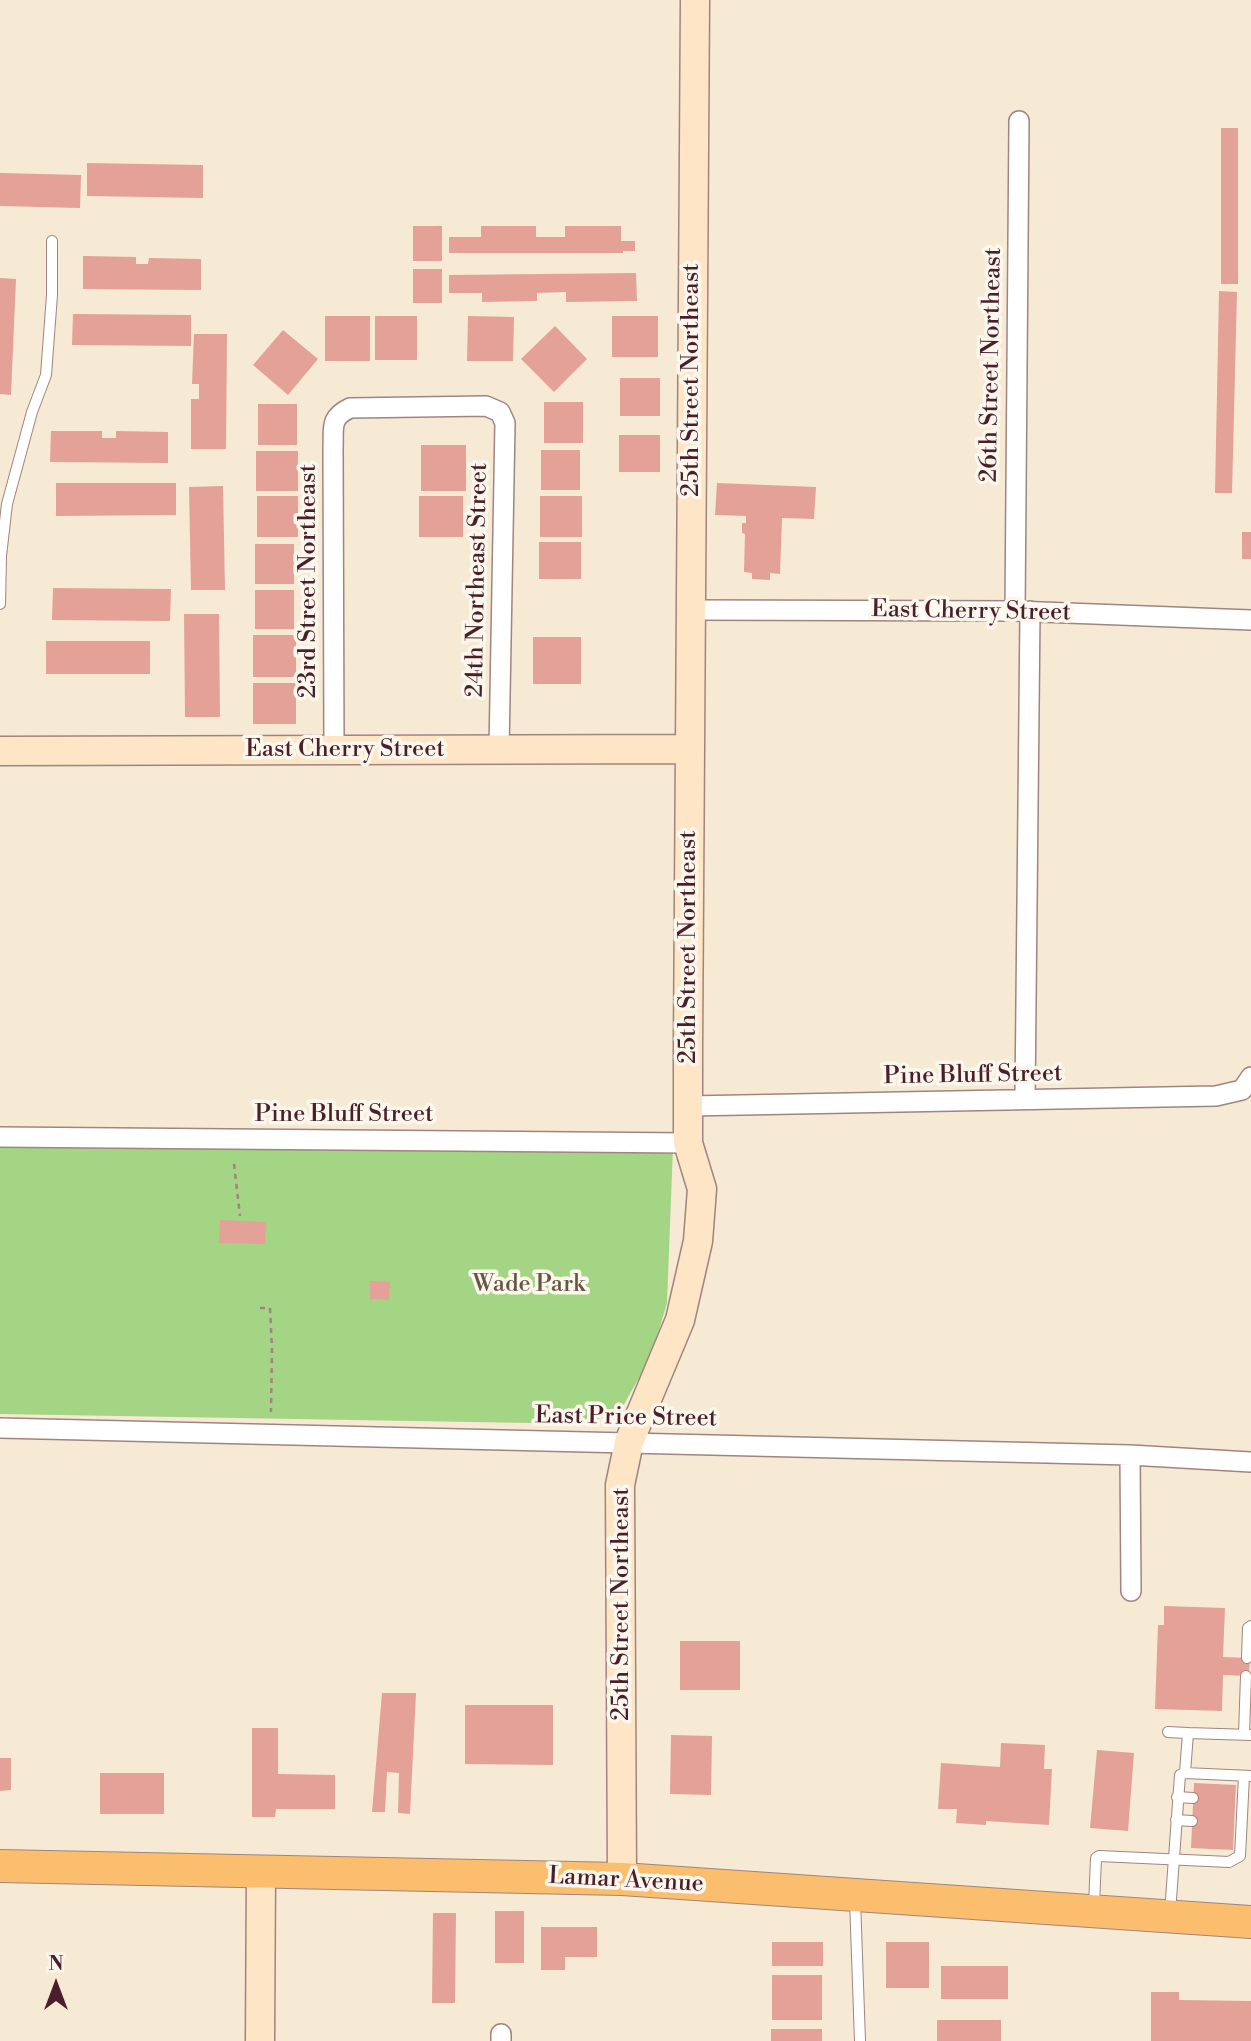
<!DOCTYPE html>
<html>
<head>
<meta charset="utf-8">
<style>
	body { margin:0 }
	#map { position:relative; width:1251px; height:2041px; overflow:hidden; background:#f6ead5; font-family:"Libre Bodoni",serif }
	canvas { display:block }
	.north { position:absolute; left:21px; top:1950px; width:70px; height:70px; -webkit-text-stroke:5px #fbf7ec; paint-order:stroke; rotate:0deg; font-size:19px; font-weight:700; line-height:28px; text-align:center; color:#4a1f2b }
	.north::after { content:''; display:block; margin:auto; width:24px; height:32px; background:#4a1f2b; clip-path:polygon(50% 0,100% 100%,50% 72%,0 100%) }
</style>
</head>
<body>
<div id="map">
<canvas width="1251" height="2041"></canvas>
<div class="north">N</div>
</div>
<script>
const context = document.querySelector('canvas').getContext('2d');
context.lineJoin = 'round';
function fillPath(path, color) { context.fillStyle = color; context.fill(path, 'evenodd'); }
function strokePath(path, color, width, dash) { context.strokeStyle = color; context.lineWidth = width; context.lineCap = dash ? 'butt' : 'round'; context.setLineDash(dash || []); context.stroke(path); }
function drawText(font, color, halo, rows, align = 'center') {
  context.font = font + ' "Libre Bodoni",serif'; context.lineWidth = 7; context.setLineDash([]); context.textBaseline = 'middle'; context.strokeStyle = halo; context.fillStyle = color; for (const [text, x, y, turn = 0] of rows) {
    context.save(); context.translate(x, y); context.rotate((+turn || 0) * Math.PI / 180); context.textAlign = isNaN(turn) ? turn : align; if (halo) context.strokeText(text, 0, 0); context.fillText(text, 0, 0); context.restore();
  }
}
const green = new Path2D(`
	M673 1147 667 1303 651 1357 623 1406 589 1424 0 1414V1148Z`);
const building = new Path2D(`
	M1221 128H1238V284H1221Z
	M87 163 203 165V198L87 196Z
	M0 173 81 175 80 208 0 206Z
	M413 226H442V261H413Z
	M481 226H536V237H565V226H621V241H635V251H623V253H449V237H481Z
	M83 256 136 257V264H148L149 258 201 259V290L83 289Z
	M413 269H442V303H413Z
	M636 273 637 301 566 302V292L537 293V301L482 302V293H449V275Z
	M0 278 16 279 11 395 0 394Z
	M1219 291 1237 292 1232 493H1215Z
	M73 314 191 315V346L72 345Z
	M325 316H370V361H325Z
	M375 316H417V360H375Z
	M468 316 514 317 513 361H467Z
	M612 316H658V357H612Z
	M555 326 587 359 554 392 521 359Z
	M283 330 318 359 288 395 253 365Z
	M194 334H227L226 449H191V399H199V384H192Z
	M620 378H660V416H620Z
	M544 402H583V443H544Z
	M258 404H297V445H258Z
	M51 431H102V438H116V431L168 432V463L50 462Z
	M619 435H660V472H619Z
	M421 445H466V491H421Z
	M541 450H580V490H541Z
	M256 451H298V491H256Z
	M56 483H176V515L56 516Z
	M717 483 816 487 814 519 782 518 780 574 770 573V580L752 579V573L744 572 745 534 742 533V523H746V516L715 515Z
	M223 486 225 590H191L189 487Z
	M257 496H298V537H257Z
	M419 496H463V537H419Z
	M540 496H582V537H540Z
	M1242 532H1251V559H1242Z
	M539 542H581V579H539Z
	M255 544H294V584H255Z
	M53 588 171 589 170 621 52 620Z
	M255 590H294V629H255Z
	M184 614H219L220 717H185Z
	M253 635H296V677H253Z
	M533 637H581V684H533Z
	M46 641H150V674H46Z
	M253 683H296V724H253Z
	M220 1220 266 1222 265 1244 219 1243Z
	M370 1281 390 1282 389 1300 370 1299Z
	M1164 1606 1225 1608 1223 1657 1250 1658 1249 1676 1223 1675 1222 1711 1155 1709 1158 1625H1164Z
	M680 1641H740V1690H680Z
	M382 1693H416L410 1814 398 1813 399 1773 387 1772 385 1812H372Z
	M465 1705H553V1765L465 1764Z
	M252 1728H278V1774L335 1775V1809H276L275 1817H252Z
	M671 1735 712 1736 711 1795 670 1794Z
	M1001 1743 1045 1745 1044 1769H1052L1049 1825 986 1821V1825L956 1823 957 1809H938L941 1763 1000 1767Z
	M1097 1750 1134 1753 1128 1831 1090 1828Z
	M0 1758H11V1790L0 1791Z
	M100 1773H164V1814H100Z
	M1194 1783 1236 1785 1233 1850 1191 1848Z
	M495 1911H524V1963H495Z
	M433 1913H456L455 2003H432Z
	M541 1927H597V1957H565V1970H541Z
	M772 1942H823V1966H772Z
	M886 1942H929V1988H886Z
	M941 1966H1008V1999H941Z
	M772 1975H822V2020H772Z
	M1151 1992H1179V2000L1251 2001V2041H1151Z
	M937 2020H1001V2041H937Z
	M771 2029H822V2041H771Z`);
const path = new Path2D(`
	M234 1164 240 1216
	M260 1308H270L272 1349 271 1412`);
const lane = new Path2D(`
	M0 604 1 556 7 504 32 412 46 375 52 295V241
	M1247 1658 1248 1628 1251 1626
	M1168 1732 1188 1733
	M1244 1734 1246 1676
	M1185 1773 1188 1733 1251 1735
	M1177 1797 1193 1798
	M1176 1820 1192 1821
	M855 1899 860 2041
	M1094 1906 1096 1858 1099 1856 1229 1862 1240 1856 1244 1776
	M1170 1913 1180 1775 1185 1773 1251 1776`);
const street = new Path2D(`
	M691 610 1015 611 1251 620
	M1015 611 1019 121
	M334 750 333 449C334 428 329 418 350 408L486 406 500 412 505 423 499 750
	M1025 1099 1030 611
	M689 1106 1216 1096 1242 1090 1251 1077
	M0 1137 688 1143
	M0 1428 1130 1455 1251 1462
	M1130 1455 1131 1591
	M501 2041V2034`);
const secondary = new Path2D(`
	M0 751 690 749
	M622 1879 620 1485 629 1442 680 1320 698 1241 702 1189 688 1143V1043L695 0
	M260 2041 261 1871`);
const primary = new Path2D(`
	M0 1866 622 1879 1251 1922`);
const streetNames = [
	["26th Street Northeast",992,365,-89],
	["25th Street Northeast",692,380,-90],
	["24th Northeast Street",478,580,-89],
	["23rd Street Northeast",309,581,-90],
	["East Cherry Street",971,612,1],
	["East Cherry Street",345,750],
	["25th Street Northeast",689,947,-90],
	["Pine Bluff Street",973,1076,-1],
	["Pine Bluff Street",344,1115],
	["East Price Street",626,1418,1],
	["25th Street Northeast",622,1604,-90],
	["Lamar Avenue",626,1881,3]
];
const parkNames = [
	["Wade Park",529,1285]
];
fillPath(green, '#a3d584');
fillPath(building, '#e3a197');
strokePath(lane, '#a08480', 12);
strokePath(street, '#a08480', 22);
strokePath(secondary, '#a08480', 31);
strokePath(primary, '#a08480', 34);
strokePath(path, '#a08480', 2.5, [5, 5]);
strokePath(lane, '#fff', 10);
strokePath(street, '#fff', 19);
strokePath(secondary, '#fde5c5', 28);
strokePath(primary, '#fabe6e', 32);
drawText('24px', '#4a1f2b', '#fbf7ec', streetNames);
drawText('24px', '#655646', '#fbf7ec', parkNames);
</script>
</body>
</html>
